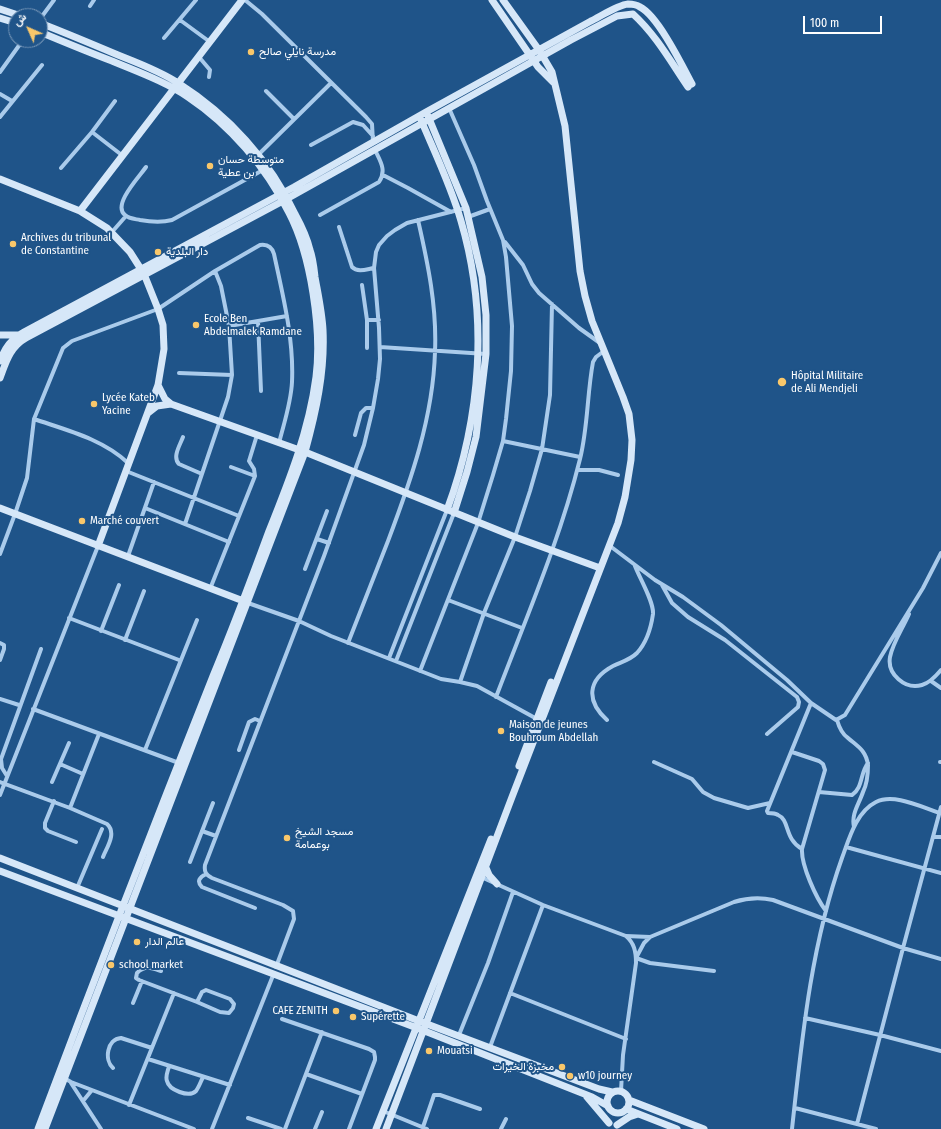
<!DOCTYPE html>
<html>
<head>
<meta charset="utf-8">
<style>
	body { margin:0 }
	#map { position:relative; width:941px; height:1129px; overflow:hidden; background:#1f5489; font-family:"Fira Sans Condensed",Vazirmatn,sans-serif }
	canvas { display:block }
	.north { position:absolute; left:8px; top:8px; width:40px; height:40px; box-sizing:border-box; background:#1f5489; border:1px solid #7998b8; border-radius:50%; rotate:315deg; font-size:11px; font-weight:700; line-height:16px; text-align:center; color:#fff }
	.north::after { content:''; display:block; margin:auto; width:14px; height:18px; background:#f9c76a; clip-path:polygon(50% 0,100% 100%,50% 72%,0 100%) }
	.scale { position:absolute; left:803px; top:16px; width:79px; height:18px; box-sizing:border-box; border:2px solid #fff; border-top:0; padding-left:5px; font-size:12px; line-height:14px; white-space:nowrap; color:#fff; -webkit-text-stroke:3px #1f5489; paint-order:stroke }
</style>
</head>
<body>
<div id="map">
<canvas width="941" height="1129"></canvas>
<div class="north">ش</div>
<div class="scale">100 m</div>
</div>
<script>
const context = document.querySelector('canvas').getContext('2d');
context.lineJoin = 'round';
function strokePath(path, color, width, dash) { context.strokeStyle = color; context.lineWidth = width; context.lineCap = dash ? 'butt' : 'round'; context.setLineDash(dash || []); context.stroke(path); }
function drawText(font, color, halo, rows, align = 'center') {
  context.font = font + ' "Fira Sans Condensed",Vazirmatn,sans-serif'; context.lineWidth = 4; context.setLineDash([]); context.textBaseline = 'middle'; context.strokeStyle = halo; context.fillStyle = color; for (const [text, x, y, turn = 0] of rows) {
    context.save(); context.translate(x, y); context.rotate((+turn || 0) * Math.PI / 180); context.textAlign = isNaN(turn) ? turn : align; if (halo) context.strokeText(text, 0, 0); context.fillText(text, 0, 0); context.restore();
  }
}
const street = new Path2D(`
	M245 0 262 14 366 117 372 124 373 142
	M90 6 94 0
	M40 19 54 0
	M180 20 210 42
	M164 38 196 0
	M199 57 210 70 209 77
	M0 72 23 40
	M266 91 294 119
	M0 94 12 101
	M0 117 42 65
	M92 132 123 156
	M311 145 353 122 363 125 373 136
	M258 155 331 83
	M146 167C139 177 112 205 125 215 129 219 136 219 140 220 151 222 161 223 172 220L263 170
	M61 168 92 132 115 101
	M383 175 408 188 451 212
	M320 215 379 182C387 170 380 161 375 150
	M468 217 490 209
	M339 227 352 267C358 273 367 269 374 268
	M112 232 126 216
	M505 242 523 265 532 284 539 293 579 328 600 343
	M362 285 367 320
	M258 321 261 391
	M229 326 287 316
	M380 347 486 354
	M367 348V320H379
	M179 373 232 375
	M34 419C66 430 103 439 128 463
	M355 435 361 413 366 408H373
	M183 437C180 445 172 457 179 464L202 474
	M503 441 580 457
	M231 467 255 476
	M577 470H599L618 475
	M126 471 239 516
	M145 508 229 542
	M185 524 228 397 232 375 229 326 221 286 215 271
	M317 539 329 543
	M610 546 655 580 683 597 721 625 787 680 811 703 836 720 845 715 923 588 941 553
	M0 554 15 514 27 478 34 419 63 348 72 341 158 309 215 271 260 245C267 244 272 247 274 254 283 296 294 339 292 382 291 403 284 423 279 443
	M128 556 154 482
	M305 569 327 511
	M662 585 672 603 688 617 725 640 797 697 799 702 798 707 767 734
	M210 589 255 476 254 469 249 461 257 435
	M448 600 522 628
	M248 603 299 621 331 636 441 679 460 682 477 686 537 719
	M909 614C903 628 893 642 890 657 887 674 905 690 922 685 930 683 936 676 941 670
	M69 618 179 660
	M101 631 119 585
	M125 640 144 591
	M0 643 4 645V649L0 660
	M348 643C361 609 375 575 388 541 411 480 433 418 435 352 437 307 428 264 418 220
	M389 658 447 510
	M396 661 454 513
	M420 671 478 523 493 475 503 441 506 419 511 371 512 326 506 257 503 240 487 201 474 165 449 108
	M931 681 941 688
	M460 682 484 613 515 537 530 491 542 449 550 395 552 304
	M496 697C526 618 560 540 580 459 588 427 587 394 593 362L596 357 604 351
	M0 699 19 705
	M33 709 179 763
	M607 720C586 701 587 680 613 666 621 662 630 660 637 653 647 642 651 628 653 614 654 602 640 579 635 566
	M837 720C839 727 842 734 848 738 857 746 866 750 868 765 868 773 867 784 863 792 859 804 851 814 854 827
	M145 750 197 620
	M239 750 249 722 255 719 260 721
	M792 752 819 761 823 764 825 770 802 849C801 865 816 898 826 911
	M654 762 692 779 703 792 714 798 748 808 770 803
	M940 762H941
	M60 764 83 774
	M7 776 2 768 1 759 41 649
	M0 782 70 808 107 824C117 833 107 847 103 857
	M52 782 69 743
	M819 792 852 795C863 788 860 773 868 763
	M0 795 98 546
	M54 801 45 823V828L48 831 76 842
	M70 808 99 734
	M202 831 216 836
	M933 837H941
	M846 847 941 873
	M802 849C784 839 790 820 778 815 775 813 771 813 768 813L767 811 811 703
	M190 862 213 803
	M206 874C200 877 196 881 202 887L255 908
	M481 877 543 905 626 936C634 943 636 951 636 963L623 1055 621 1091
	M77 888 102 829
	M626 936 650 937 734 902C747 898 759 897 773 900L903 948 941 959
	M650 937 644 943 636 958 650 963 714 971
	M276 967 294 919 293 911 283 905 212 878C206 875 204 872 205 865L324 556 364 445 373 408 378 379 380 359 379 328 374 268 376 252 379 245 387 236 395 230 407 223 466 208
	M161 971C152 968 145 965 137 973L136 978 139 980 197 1002
	M206 990 230 999 234 1004 233 1008 229 1013 220 1012 197 1002 202 992Z
	M510 993 626 1039
	M133 1003 142 981
	M805 1018 880 1035 941 1051
	M282 1019 369 1049 374 1052 375 1057V1060L349 1129
	M459 1035 488 963 513 892
	M490 1047 543 905
	M148 1059 230 1085
	M169 1066C168 1071 165 1076 167 1081 169 1090 189 1098 196 1091 199 1087 201 1081 203 1077
	M113 1068C104 1060 107 1039 121 1038L152 1048
	M306 1074 362 1094
	M64 1078 71 1082 194 1129
	M71 1083 101 1129
	M83 1101 92 1090
	M129 1105 174 993
	M795 1108 876 1129
	M383 1111 427 1129
	M248 1118 281 1129
	M857 1124 903 948 941 807
	M423 1127 434 1095H440L480 1109
	M212 1129 274 973
	M285 1129 322 1032
	M315 1129 322 1112
	M501 1129 506 1119
	M792 1129C802 1038 811 945 842 858 849 839 856 812 876 802 894 793 921 807 940 813`);
const secondary = new Path2D(`
	M492 0 538 67 553 82
	M0 9 21 16
	M0 18 16 23
	M40 23C66 33 92 44 118 55 138 63 160 71 178 83 228 115 270 160 295 214 301 225 307 237 310 250 313 258 314 268 315 277 318 294 322 312 323 330 325 372 316 412 305 452L45 1129
	M428 116 466 208 482 277 486 315V354L476 437 467 472 454 513
	M421 120C435 153 451 186 461 221 489 316 481 418 447 510
	M0 179 80 211 107 228 130 252 144 274 158 309 163 325 164 349 158 385 98 546
	M80 211 242 0
	M0 335H19
	M0 361C5 348 11 339 24 332L294 187 426 112 591 21C601 16 618 5 628 4 632 4 637 5 640 7 658 16 682 65 692 84
	M0 378C6 362 10 347 26 338L283 201 571 40 617 16 633 14C656 35 671 62 688 87
	M158 385 165 399 171 404 305 452 515 537 600 568
	M148 413 157 406 171 404
	M0 508 246 602
	M519 766 551 682
	M0 858 419 1021 599 1089 612 1092
	M486 868 489 875 497 884
	M0 871 417 1028 592 1097 608 1106
	M607 1102a11 11 0 1 1 22 0a11 11 0 1 1-22 0Z
	M587 1097 609 1123
	M629 1100 704 1129
	M626 1109 677 1129
	M617 1125 629 1117 638 1114
	M38 1129C95 977 153 827 213 676 233 628 251 580 269 531 289 481 309 431 316 377 322 330 311 255 289 213 266 167 230 125 188 97 164 81 138 72 112 61 88 52 64 42 40 32
	M376 1129 491 839
	M386 1129 512 797 618 523 625 497 631 460 632 440 629 414 623 397 592 321 585 296 580 271 565 126 552 72 539 50 503 0`);
const markers = [
	[251,52,4,"#f9c76a"],
	[210,166,4,"#f9c76a"],
	[13,244,4,"#f9c76a"],
	[158,252,4,"#f9c76a"],
	[196,325,4,"#f9c76a"],
	[782,382,5,"#f9c76a"],
	[94,404,4,"#f9c76a"],
	[82,521,4,"#f9c76a"],
	[501,731,4,"#f9c76a"],
	[287,838,4,"#f9c76a"],
	[137,942,4,"#f9c76a"],
	[111,965,4,"#f9c76a"],
	[336,1011,4,"#f9c76a"],
	[353,1017,4,"#f9c76a"],
	[429,1051,4,"#f9c76a"],
	[562,1067,4,"#f9c76a"],
	[570,1076,4,"#f9c76a"]
];
const poiNames = [
	["مدرسة نايلي صالح",259,52],
	["متوسطة حسان",218,160],
	["بن عطية",218,173],
	["Archives du tribunal",21,238],
	["de Constantine",21,251],
	["دار البلدية",166,252],
	["Ecole Ben",204,319],
	["Abdelmalek Ramdane",204,332],
	["Hôpital Militaire",791,376],
	["de Ali Mendjeli",791,389],
	["Lycée Kateb",102,398],
	["Yacine",102,411],
	["Marché couvert",90,521],
	["Maison de jeunes",509,725],
	["Bouhroum Abdellah",509,738],
	["مسجد الشيخ",295,832],
	["بوعمامة",295,845],
	["عالم الدار",145,942],
	["school market",119,965],
	["CAFE ZENITH",328,1011,"right"],
	["Supérette",361,1017],
	["Mouatsi",437,1051],
	["مخبزة الخيرات",554,1067,"right"],
	["w10 journey",578,1076]
];
strokePath(street, '#aacbeb', 4);
strokePath(secondary, '#d6e7f8', 7);
for (const [x, y, r, color] of markers) { const dot = new Path2D(); dot.arc(x, y, r, 0, 2 * Math.PI); context.fillStyle = color; context.fill(dot); strokePath(dot, '#1f5489', 1.5); }
drawText('11px', '#fff', '#1f5489', poiNames, 'left');
</script>
</body>
</html>
